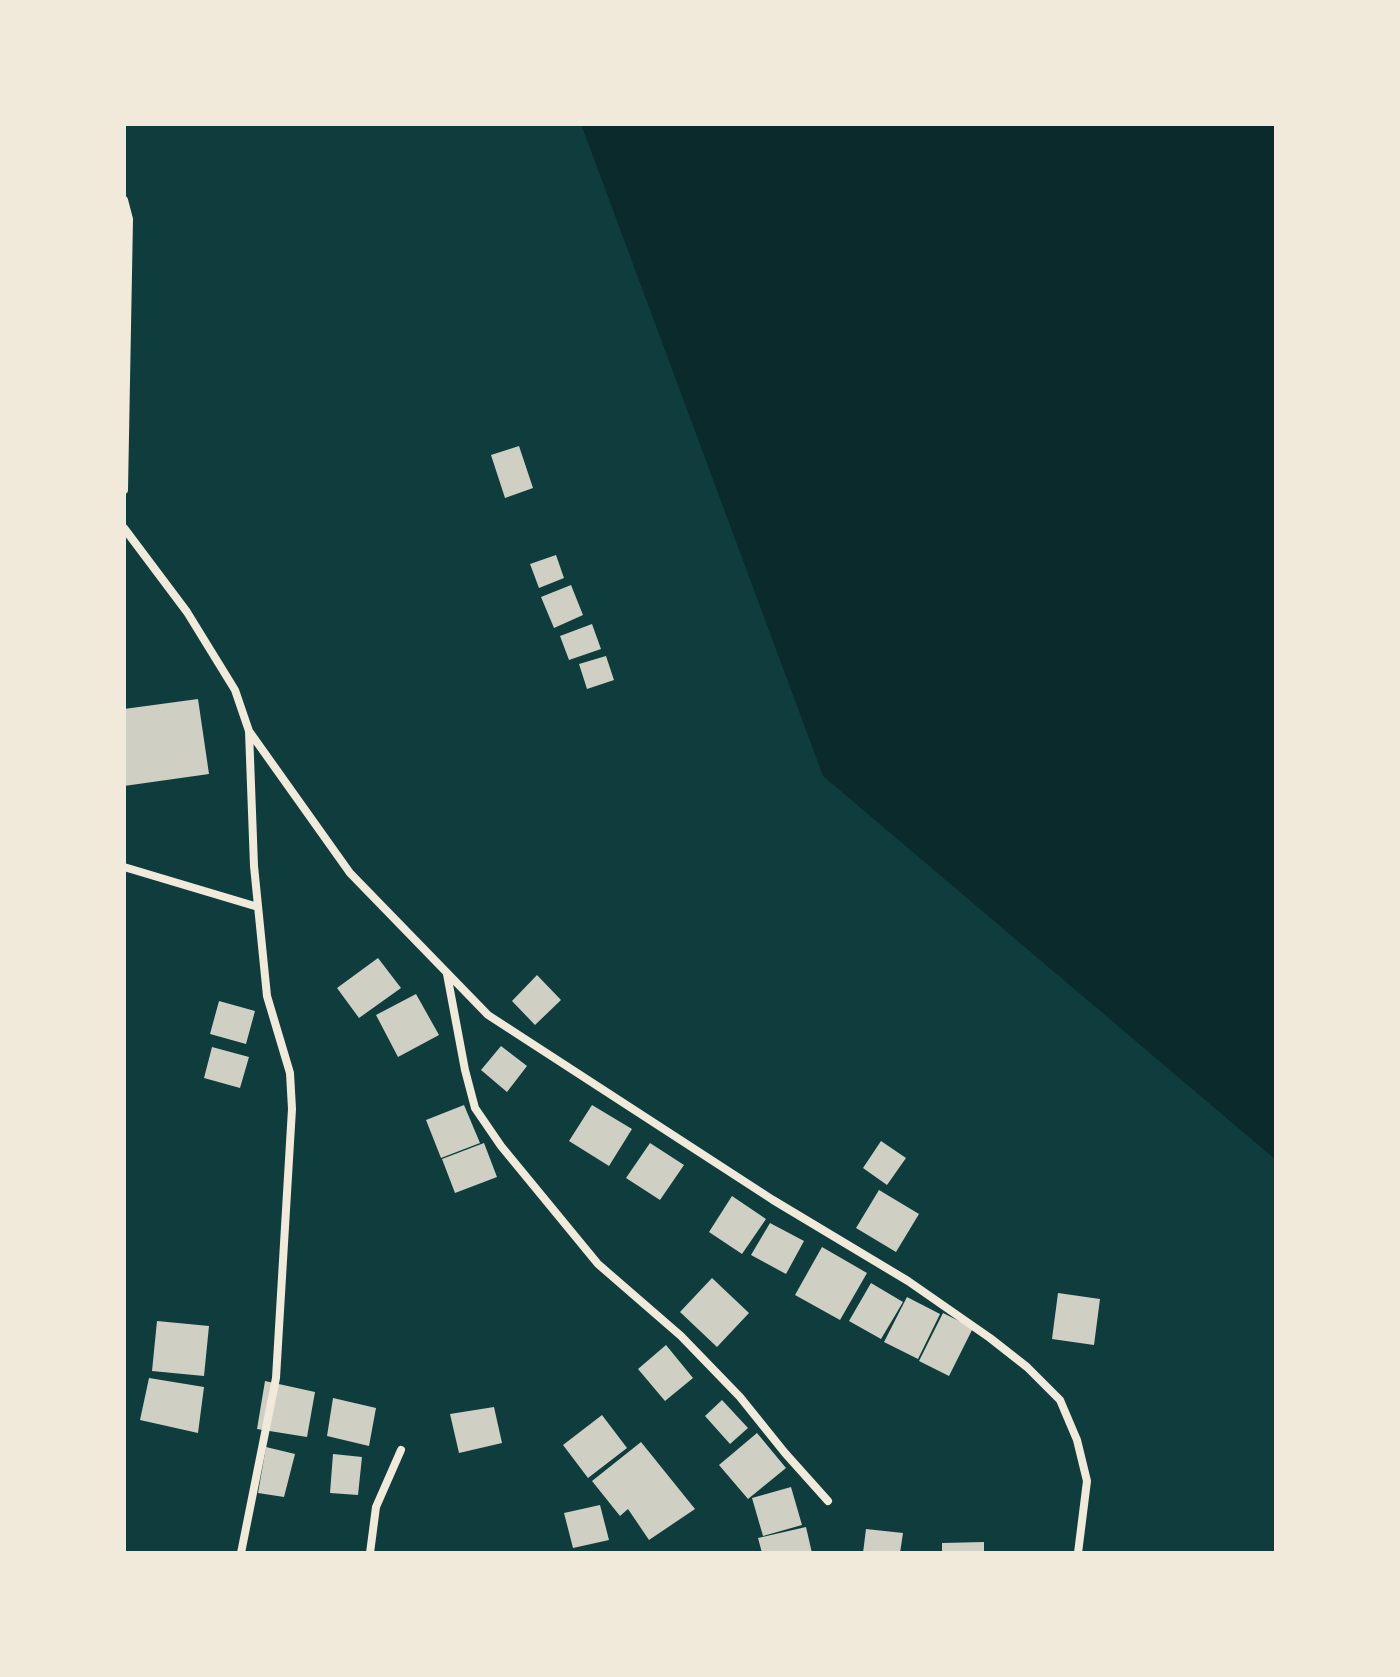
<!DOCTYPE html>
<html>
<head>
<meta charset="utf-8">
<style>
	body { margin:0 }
	#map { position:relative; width:1400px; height:1677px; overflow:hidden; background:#0f3d3e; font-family:Figtree,sans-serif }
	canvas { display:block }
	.frame { position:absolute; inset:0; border:126px solid #f1e9da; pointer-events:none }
</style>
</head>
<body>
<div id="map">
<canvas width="1400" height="1677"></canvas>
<div class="frame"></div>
</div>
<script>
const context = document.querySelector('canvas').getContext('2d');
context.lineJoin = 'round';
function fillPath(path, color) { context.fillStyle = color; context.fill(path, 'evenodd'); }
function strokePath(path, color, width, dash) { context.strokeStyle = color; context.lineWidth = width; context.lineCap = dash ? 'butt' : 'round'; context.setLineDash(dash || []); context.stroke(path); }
const water = new Path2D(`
	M581 124H1276V1160L823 776Z`);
const building = new Path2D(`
	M519 446 533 488 505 498 491 455Z
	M556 555 564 578 539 588 530 564Z
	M571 585 583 615 554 628 541 597Z
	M592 624 601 649 569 660 560 636Z
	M606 656 614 680 587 689 579 664Z
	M198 699 209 774 124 786V709Z
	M378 958 401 988 359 1018 337 988Z
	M537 975 561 1000 535 1025 512 1001Z
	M416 994 439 1035 398 1057 376 1015Z
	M219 1001 255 1011 246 1044 210 1034Z
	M501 1046 527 1066 507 1092 481 1070Z
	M212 1047 249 1057 240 1088 204 1078Z
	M464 1105 480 1143 441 1158 426 1120Z
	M592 1105 632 1129 609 1166 569 1141Z
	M881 1141 906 1158 887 1185 863 1168Z
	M484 1143 497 1177 455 1193 442 1159Z
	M650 1143 684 1165 660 1200 626 1178Z
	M879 1190 919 1214 896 1252 856 1228Z
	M732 1196 766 1219 742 1254 709 1232Z
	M770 1223 804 1241 786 1274 751 1255Z
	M822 1247 867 1273 840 1320 795 1295Z
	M712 1278 749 1313 717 1347 680 1312Z
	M871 1283 903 1302 881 1339 849 1321Z
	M1058 1293 1100 1299 1094 1345 1052 1339Z
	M907 1297 940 1314 918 1359 884 1342Z
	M943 1313 973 1328 949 1376 919 1361Z
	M157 1321 209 1326 204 1376 152 1371Z
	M666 1345 693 1378 665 1401 638 1369Z
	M149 1378 204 1387 198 1433 140 1420Z
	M265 1381 315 1392 307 1437 257 1429Z
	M333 1398 376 1408 369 1446 327 1436Z
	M722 1400 748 1428 730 1444 705 1416Z
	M494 1407 502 1443 459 1453 450 1414Z
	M602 1415 627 1448 588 1478 563 1445Z
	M757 1433 786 1468 748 1499 719 1465Z
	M641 1442 695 1509 649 1540 628 1509 620 1516 592 1481Z
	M266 1447 295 1454 284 1497 258 1493Z
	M333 1454 362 1457 358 1495 330 1493Z
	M791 1487 802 1525 763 1536 752 1498Z
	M600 1505 609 1540 573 1548 564 1513Z
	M806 1527 812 1553H762L758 1538Z
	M866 1529 903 1533 900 1553H863Z
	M984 1542V1553H942V1543Z`);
const minor = new Path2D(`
	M124 200 129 219 124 490
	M124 528 187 612 235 690 249 731 254 866 267 996 290 1073 292 1109 276 1378 241 1553
	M249 731 350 873 488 1015 773 1200 908 1281 990 1338 1027 1367 1060 1400 1077 1440 1087 1481 1078 1553
	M124 867 258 907
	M447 974 465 1070 475 1108 501 1146 598 1264 681 1336 740 1397 785 1453 828 1501
	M370 1553 376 1507 401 1450`);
fillPath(water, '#0a2a2b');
fillPath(building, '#cfcfc3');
strokePath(minor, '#f1e9da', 8);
</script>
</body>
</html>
